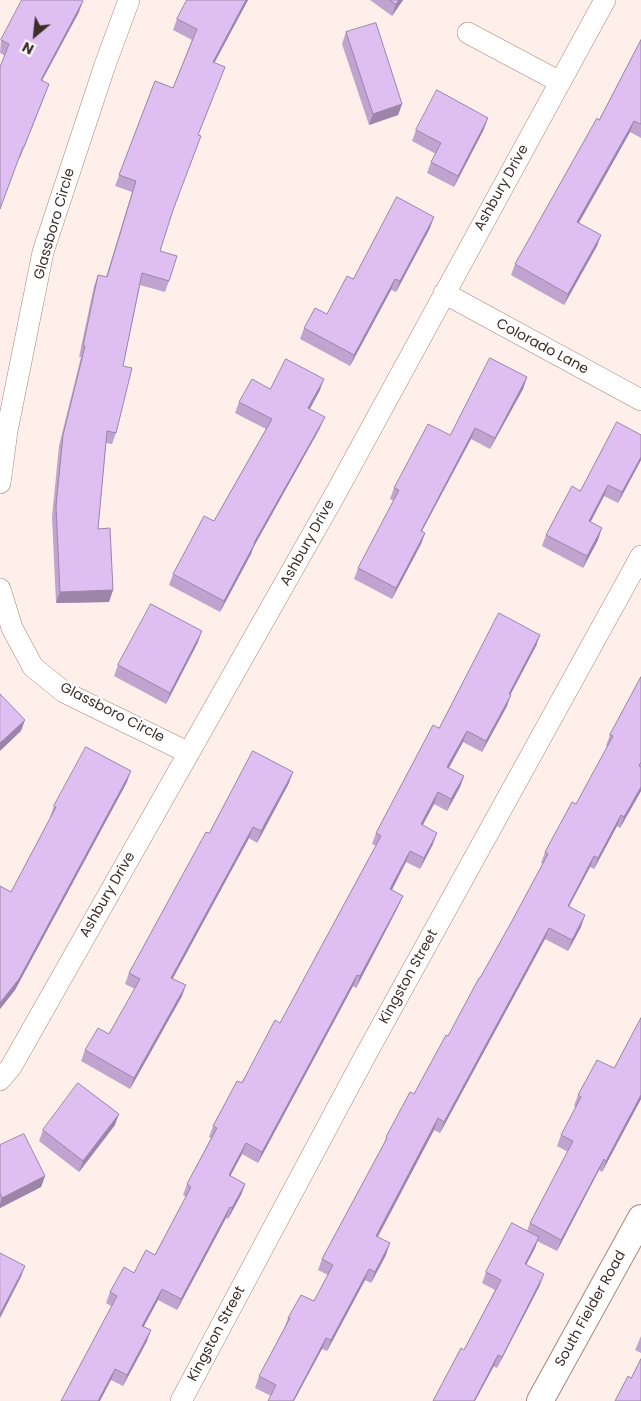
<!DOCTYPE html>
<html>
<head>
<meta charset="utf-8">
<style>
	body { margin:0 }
	#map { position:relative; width:641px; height:1401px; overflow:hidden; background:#ffefea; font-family:Poppins,sans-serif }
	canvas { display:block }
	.north { position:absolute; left:10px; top:10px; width:50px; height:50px; -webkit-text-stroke:4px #fff; paint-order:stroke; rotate:208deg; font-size:14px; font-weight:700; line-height:20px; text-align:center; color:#3d2e29 }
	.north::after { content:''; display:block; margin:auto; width:18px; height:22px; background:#3d2e29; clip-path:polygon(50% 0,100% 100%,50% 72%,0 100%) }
</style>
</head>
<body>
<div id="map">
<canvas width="641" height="1401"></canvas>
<div class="north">N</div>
</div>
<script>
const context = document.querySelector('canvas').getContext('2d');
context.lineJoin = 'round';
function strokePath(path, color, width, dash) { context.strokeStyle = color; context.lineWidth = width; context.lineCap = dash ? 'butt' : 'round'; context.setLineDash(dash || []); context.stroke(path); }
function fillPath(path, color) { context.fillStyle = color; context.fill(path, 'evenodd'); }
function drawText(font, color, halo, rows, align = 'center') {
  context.font = font + ' Poppins,sans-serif'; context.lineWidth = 5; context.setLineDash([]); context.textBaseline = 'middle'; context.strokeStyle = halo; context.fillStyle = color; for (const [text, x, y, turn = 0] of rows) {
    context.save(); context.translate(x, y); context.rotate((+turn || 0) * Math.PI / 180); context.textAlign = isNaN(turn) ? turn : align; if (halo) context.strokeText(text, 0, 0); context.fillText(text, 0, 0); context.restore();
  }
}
const minor = new Path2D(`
	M468 33 560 82
	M444 293 641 400
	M0 483 7 431 43 252 105 65 129 0
	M0 589 12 628 33 667 64 692 189 753
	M0 1080 11 1067 337 491 605 0
	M181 1401 364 1058 641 556`);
const tertiary = new Path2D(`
	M540 1401 641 1218`);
const wall = new Path2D(`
	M187 0H248L214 63 225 67 198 135 172 212 160 251 169 281 165 292 140 285 123 366 116 433 112 444 106 443 98 529 113 590 109 602 56 603 52 517 59 446 81 357H79L94 286 98 275 106 277 132 192 115 186 155 81 173 88 192 40 173 30 177 19Z
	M370 0H403L392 16Z
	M79 12 42 81 45 95 20 158H19L4 55 0 53 1 40Z
	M346 32 402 104 398 115 369 125 342 44Z
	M641 40V138L630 132 579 223 601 235 597 246 564 305 511 275 515 264 599 120Z
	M484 129 454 187 427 173 431 162 436 154 412 141 416 130Z
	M430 228 396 292 391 290 350 366 300 339 304 328 327 314 353 279Z
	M527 377 523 389 490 449 471 439 422 531 425 533 421 544 392 599 354 579 358 568 394 501 390 499 394 488 450 435Z
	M270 389 320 390 310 409 320 428 253 548 251 554 220 612 169 585 173 574 214 521 266 429 235 413 239 402Z
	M641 435V460L618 503 604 496 590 522 598 540 583 568 542 546 546 535 580 491Z
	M540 635 536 646 510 695 507 706 482 752 463 742 449 768 464 776 460 787 447 811 434 804 422 825 433 844 420 869 406 862 392 890 403 896 398 907 356 988 353 986 330 1029 258 1163 242 1154 230 1176 245 1184 241 1195 228 1219 226 1218 177 1310 158 1300 144 1326 147 1341 123 1386 111 1380V1306L106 1303 110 1292 155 1255 186 1197 183 1195 187 1184 211 1138 209 1137 213 1126 280 1023 376 846 372 844 376 833 439 728Z
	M198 642 166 704 114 676 118 665Z
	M641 677V791L620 828 617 826 594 869 590 867 569 907 581 927 568 951 545 939 440 1133 434 1130 378 1237 386 1255 371 1283 365 1280 327 1351 322 1349 271 1396 255 1388 259 1376 284 1329 288 1318 314 1301 328 1275 318 1270 322 1259 384 1144 386 1137 414 1094 448 1036 512 921 543 864 541 863 545 852 576 804 608 747 606 746 610 735Z
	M127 782 15 990 0 1009V886L11 892 51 818 50 817 54 806Z
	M289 783 257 843 249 838 173 978 182 996 130 1089 81 1061 85 1050 109 1034 135 989 125 984 129 973 209 833Z
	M641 1018V1099L602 1172 599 1170 557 1251 537 1241 535 1248 526 1264 540 1285 497 1368 464 1350 495 1290 482 1283 486 1272 527 1231 530 1223 568 1152 557 1146 561 1135 576 1107 574 1106 578 1095 614 1068Z
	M115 1125 79 1172 39 1141 43 1130Z
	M0 1145 45 1176 41 1187 0 1208Z
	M641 1336V1353L635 1350Z`);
const shadedWall = new Path2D(`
	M246 0H248L209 73 213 62Z
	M399 0H403L392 16 396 4Z
	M83 1 79 12 36 91 41 80Z
	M402 104 398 115 369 125 373 114Z
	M488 118 484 129 454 187 458 176Z
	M634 121 630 132 573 233 577 222Z
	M434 217 430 228 396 292 400 281Z
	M601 235 597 246 564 305 568 294Z
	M395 279 391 290 350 366 354 355Z
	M527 377 523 389 490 449 495 438Z
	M324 379 320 390 304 419 308 408Z
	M325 417 320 428 253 548 251 554 220 612 224 601 254 543Z
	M475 428 471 439 416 542 421 531Z
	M641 457V460L618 503 622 492Z
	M608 485 604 496 585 533 589 521Z
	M602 528 598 540 583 568 587 556Z
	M425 533 421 544 392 599 396 588Z
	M113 590 109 602 56 603 60 592Z
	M202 631 198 642 166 704 170 693Z
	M540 635 536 646 505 705 509 694Z
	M511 695 507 706 482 752 486 741Z
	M25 720 21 731 0 751V743Z
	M467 731 463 742 443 778 447 767Z
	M131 771 127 782 15 990 0 1009V1003Z
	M293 772 289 783 257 843 261 831Z
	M464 776 460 787 447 811 451 799Z
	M641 787V791L620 828 624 817Z
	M438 792 434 804 417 836 421 824Z
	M621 815 617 826 594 869 598 858Z
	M253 827 249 838 167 989 171 978Z
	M437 833 433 844 420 869 424 858Z
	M410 851 406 862 386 901 390 889Z
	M594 856 590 867 563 917 568 906Z
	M403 896 398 907 356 988 360 976Z
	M585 915 581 927 568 951 572 940Z
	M549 928 545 939 440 1133 444 1122Z
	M357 975 353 986 258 1163 262 1152Z
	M186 985 182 996 130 1089 134 1078Z
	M641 1095V1099L602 1172 606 1161Z
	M119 1114 115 1125 79 1172 83 1161Z
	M438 1118 434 1130 372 1247 376 1236Z
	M246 1143 242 1154 225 1186 229 1175Z
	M604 1159 599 1170 557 1251 561 1240Z
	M45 1176 41 1187 0 1208V1204L2 1198Z
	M245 1184 241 1195 228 1219 232 1208Z
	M230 1207 226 1218 177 1310 181 1299Z
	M539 1237 535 1248 521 1275 525 1264Z
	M390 1243 386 1255 371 1283 375 1272Z
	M25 1266 21 1277 0 1318V1314Z
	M369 1269 365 1280 327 1351 331 1340Z
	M544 1274 540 1285 497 1368 502 1357Z
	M162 1289 158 1300 138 1337 142 1326Z
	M151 1330 147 1341 123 1386 127 1375Z
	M326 1338 322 1349 294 1401H293Z
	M498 1355 494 1366 475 1401H474Z
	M115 1369 111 1380 100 1401H98Z`);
const building = new Path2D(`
	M22 0H81L83 1 41 80 49 84 24 147H23L0 209V67L9 44 1 40Z
	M187 0H246L213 62 225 67 198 135 201 136 173 210 160 251 177 256 169 281 142 273 123 366 132 368 116 433 107 431 98 529 110 528 113 590 60 592 56 506 63 435 85 346H83L98 275 107 277 136 181 119 175 155 81 173 88 197 29 177 19Z
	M390 0H399L396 4Z
	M376 23 402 104 373 114 346 32Z
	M641 40V124L634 121 577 222 601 235 568 294 515 264 597 118 599 120Z
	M437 90 488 118 458 176 431 162 441 143 416 130Z
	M397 197 434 217 400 281 395 279 354 355 304 328 315 308 327 314 347 276 353 279Z
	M490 358 527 377 495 438 475 428 421 531 425 533 396 588 358 568 399 490 394 488 428 424 450 435Z
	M286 359 324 379 308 408 325 417 254 543H255L224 601 173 574 204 516 214 521 272 419 239 402 252 379 270 389Z
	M617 422 641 435V457L622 492 608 485 589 521 602 528 587 556 546 535 572 486 580 491Z
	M151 604 202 631 170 693 118 665Z
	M499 613 540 635 509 694 511 695 486 741 467 731 447 767 464 776 451 799 438 792 421 824 437 833 424 858 410 851 390 889 403 896 360 976 357 975 334 1018 262 1152 246 1143 229 1175 245 1184 232 1208 230 1207 181 1299 162 1289 142 1326 151 1330 127 1375 115 1369 98 1401H61L117 1296 110 1292 124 1267 134 1273 146 1250 155 1255 191 1187 187 1184 217 1128 213 1126 237 1081 242 1083 275 1020 280 1023 381 836 376 833 433 725 439 728Z
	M641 677V762L639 766 641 767V787L624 817 621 815 598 858 594 856 568 906 585 915 572 940 549 928 444 1122 438 1118 376 1236 390 1243 375 1272 369 1269 331 1340 326 1338 293 1401H268L276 1385 259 1376 290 1318H288L301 1295 314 1301 333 1265 322 1259 387 1138 386 1137 410 1092 414 1094 446 1035 448 1036 479 978H480L512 921 548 854 545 852 572 802 576 804 613 736 610 735Z
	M0 694 25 720 0 743Z
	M86 747 131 771 19 979 0 1003V886L11 892 56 807 54 806Z
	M253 751 293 772 261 831 253 827 171 978 186 985 134 1078 85 1050 98 1028 109 1034 140 979 129 973 206 832 209 833Z
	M641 1018V1095L606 1161 604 1159 561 1240 530 1223 573 1141 561 1135 581 1097 578 1095 597 1060 614 1068Z
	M78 1083 119 1114 83 1161 43 1130Z
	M24 1134 45 1176 2 1198 0 1193V1145Z
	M512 1223 539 1237 525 1264 544 1274 502 1357 498 1355 474 1401H433L461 1348 464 1350 501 1280 486 1272Z
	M0 1253 25 1266 0 1314Z
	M641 1359V1401H615L628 1376 631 1378Z`);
const streetNames = [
	["Ashbury Drive",502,188,-61],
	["Glassboro Circle",55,224,-74],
	["Colorado Lane",542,347,28],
	["Ashbury Drive",308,543,-61],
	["Glassboro Circle",112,713,27],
	["Ashbury Drive",108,895,-60],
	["Kingston Street",409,977,-61],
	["South Fielder Road",591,1309,-61],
	["Kingston Street",217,1334,-62]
];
strokePath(minor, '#a88578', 22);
strokePath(tertiary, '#a88578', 28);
strokePath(minor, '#fff', 21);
strokePath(tertiary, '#fff', 26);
fillPath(wall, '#c0a3cf');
fillPath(shadedWall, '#9c85a9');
fillPath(building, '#dfbef1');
strokePath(building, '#9c85a9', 1);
drawText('14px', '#3d2e29', '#fff', streetNames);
</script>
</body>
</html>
